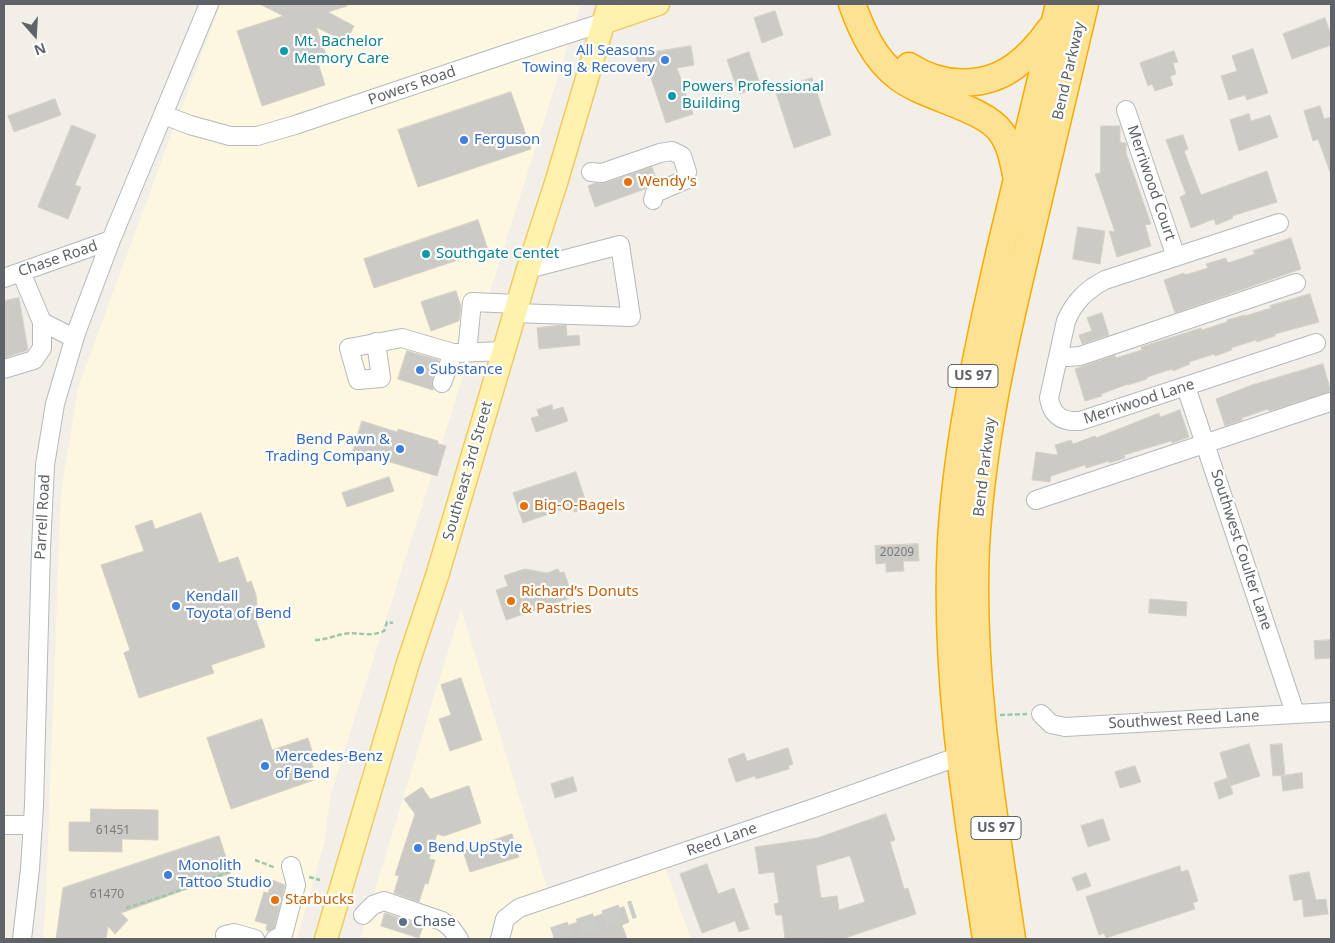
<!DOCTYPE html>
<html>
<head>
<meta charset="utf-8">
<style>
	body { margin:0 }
	#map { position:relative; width:1335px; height:943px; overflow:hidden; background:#f1efe8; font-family:"Noto Sans",sans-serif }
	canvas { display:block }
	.frame { position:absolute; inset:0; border:5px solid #5f6368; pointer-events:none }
	.north { position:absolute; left:10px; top:10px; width:50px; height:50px; -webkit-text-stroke:4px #fff; paint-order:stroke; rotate:161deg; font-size:14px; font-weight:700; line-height:20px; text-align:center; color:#5f6368 }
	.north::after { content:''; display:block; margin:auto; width:18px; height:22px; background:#5f6368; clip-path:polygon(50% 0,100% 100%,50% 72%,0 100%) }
</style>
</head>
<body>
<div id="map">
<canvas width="1335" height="943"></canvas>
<div class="frame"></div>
<div class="north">N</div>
</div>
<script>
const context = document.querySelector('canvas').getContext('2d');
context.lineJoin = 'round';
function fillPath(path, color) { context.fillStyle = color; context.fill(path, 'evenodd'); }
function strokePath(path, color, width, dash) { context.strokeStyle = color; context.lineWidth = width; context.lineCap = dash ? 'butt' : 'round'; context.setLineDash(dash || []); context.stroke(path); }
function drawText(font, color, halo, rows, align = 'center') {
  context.font = font + ' "Noto Sans",sans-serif'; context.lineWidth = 4.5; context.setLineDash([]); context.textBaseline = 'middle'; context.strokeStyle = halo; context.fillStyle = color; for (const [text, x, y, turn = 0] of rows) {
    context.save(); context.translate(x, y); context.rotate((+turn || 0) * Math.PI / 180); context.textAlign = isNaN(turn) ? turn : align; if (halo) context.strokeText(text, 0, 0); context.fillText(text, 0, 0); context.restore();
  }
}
const commercial = new Path2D(`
	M221 4H581L331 793 324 844 297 939H43L46 897 61 492 78 388 164 154Z
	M461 609 553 907 664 865 691 939H360Z`);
const building = new Path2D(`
	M260 4H347V6L328 12 354 26 346 42 316 27 328 60 318 63 325 85 262 106 237 31 283 16Z
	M775 11 783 35 762 43 754 18Z
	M1325 18 1331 35V45L1292 59 1283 34Z
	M691 46 694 65 677 68 693 114 666 123 649 72 639 74 636 55Z
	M1253 49 1268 93 1247 100 1245 95 1229 100 1221 76 1237 71 1232 56Z
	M1174 51 1178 62 1173 63 1176 74 1170 76 1173 85 1155 91 1152 84 1148 86 1140 63Z
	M749 52 761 87 739 94 727 60Z
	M812 78 831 135 794 148 775 90Z
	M511 92 531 149 418 187 398 130Z
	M55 99 61 115 14 132 8 116Z
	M1320 106 1324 119 1331 117 1330 172 1318 139 1313 141 1304 111Z
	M1249 114 1251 121 1270 115 1278 137 1239 151 1230 120Z
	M72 125 96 135 75 185 81 187 68 219 38 207Z
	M1101 126H1120V142L1126 143V153L1151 224 1145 225 1151 246 1117 257 1109 231 1115 232 1095 174 1100 173Z
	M1183 135 1188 149 1184 151 1201 195 1267 171 1277 202 1232 216 1233 218 1216 225 1214 219 1191 228 1180 197 1186 194 1166 140Z
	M652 167 657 181 647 186 645 189 595 207 588 186 595 183H605Z
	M478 220 488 250 374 288 364 259Z
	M1078 227 1105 231 1100 264 1073 259Z
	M1291 238 1301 269 1175 313 1164 280 1184 273 1185 275 1208 268 1206 264 1226 258 1228 263 1255 254 1253 251Z
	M456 291 461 306 459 321 431 331 421 302Z
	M1310 294 1319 322 1275 334V336L1257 342 1256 340 1231 348 1232 350 1215 356 1214 354 1189 362 1190 364 1173 371 1172 369 1147 377V379L1128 385V384L1101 394 1102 396 1085 401 1075 369 1115 355 1116 358 1142 350 1141 347 1201 328 1202 330 1227 322V320L1245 315V316L1271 308 1270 306Z
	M19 298 28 350 4 358V301Z
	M1102 313 1109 335 1082 344 1079 335 1092 331 1087 318Z
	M566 325 567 336 579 335 580 345 539 349 537 328Z
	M407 351 439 360 432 380 433 390 398 379Z
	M1323 364 1331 392 1269 411 1268 409 1242 418V420L1225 426 1216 399 1252 385Z
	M552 405 553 410 563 407 568 421 536 432 531 418 539 416 537 410Z
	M1180 410 1189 437 1172 443 1171 441 1124 455 1125 458 1109 463V461L1086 468 1085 465 1051 476 1050 482 1032 480 1036 452 1058 455 1055 445 1071 440 1073 444 1095 436 1096 438 1159 413 1160 417Z
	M362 421 397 432 398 429 438 441V444L446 446 437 476 353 451Z
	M576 472 588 508 574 512 572 506 523 523 513 493Z
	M389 477 394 491 347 507 342 493Z
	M201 513 219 563 238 557 247 583 251 581 256 595 257 604 255 617 265 647 211 665 214 673 139 698 124 653 130 650 101 565 144 551 135 526 152 520 155 529Z
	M918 544 919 561H903L904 571 886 572V563L876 564 875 546Z
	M525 569 547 573 558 569 560 573 564 572 573 597 506 620 496 590 508 586 504 576Z
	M1150 599 1187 602 1186 616 1149 613Z
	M1331 640V658L1315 659 1314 641Z
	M461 678 482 740 450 751 439 719 451 715 441 685Z
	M262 719 272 750 308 738 312 751 308 752 317 779 231 809 207 738Z
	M1249 744 1260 776 1230 786 1220 753Z
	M1282 744 1285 775 1273 776 1270 745Z
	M788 748 793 764 788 766 789 769 756 779 755 776 736 782 728 759 744 753 747 761Z
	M1135 766 1141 782 1120 788 1115 772Z
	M1302 773 1303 788 1283 791 1281 776Z
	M573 777 577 791 555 798 551 784Z
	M1228 778 1233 794 1219 799 1214 783Z
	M469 786 481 823 444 836 437 834 429 859 435 860 428 884 425 883 419 902 394 893 399 876 395 875 415 814 404 799 422 787 430 799Z
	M91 809 158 810V840L122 839V852L69 851V822H90Z
	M886 814 895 840 890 842 898 868 904 889 908 888 916 914 845 938 785 939 782 915H776L774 904 779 903 774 872 759 874 755 847 817 838ZM850 856 865 902 839 910 837 896 821 898 816 866Z
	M1103 819 1110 840 1088 847 1081 826Z
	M512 834 519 857 470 872 463 851Z
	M219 836 231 873 121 913 128 920 115 934 108 926 106 939H56L63 888Z
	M707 864 718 894 734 888 749 929 739 932 735 921 702 933 680 874Z
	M1180 866 1181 872 1188 870 1198 901 1193 903 1195 909 1106 938 1104 933 1099 935 1086 897Z
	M1309 872 1316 900 1326 899 1328 914 1304 917 1302 899 1294 901 1289 876Z
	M1086 873 1091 886 1077 891 1072 878Z
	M272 880 285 885 274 928 269 931 266 930 267 924 255 921 264 892 268 893Z
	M624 907 629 922 622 925 627 939H562L558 929Z
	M385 913 423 926 419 938 381 926Z`);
const minorTunnel = new Path2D(`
	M553 936 634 909`);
const path = new Path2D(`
	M315 640C325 640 334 636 343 634 357 631 370 638 384 631L387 622 393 623
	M1000 715 1027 714
	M255 860 276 868
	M309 877 320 880
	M126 908 164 896 231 871`);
const minor = new Path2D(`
	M1126 110 1176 257
	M164 115 190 125 230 136H257L295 125 509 53 605 22
	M591 172 602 173 660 153 672 151 682 156 687 172 685 180 655 193 653 200
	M1279 223 1105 280C1086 290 1074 302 1066 321L1049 398C1052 416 1062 422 1080 421L1316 343
	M21 272 42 322 74 338
	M4 278 111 240
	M515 313 631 317 620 245 528 269
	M376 342 381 378 358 380 349 348 402 338 453 353
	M467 353 472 302 518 304
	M1059 355 1068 357 1080 356 1296 283
	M4 369 34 360 42 348V322
	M442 383 453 353 504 351
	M1186 387 1295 713
	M1036 500 1330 402
	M1041 714 1051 724 1065 727 1331 712
	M4 825H33
	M363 915 373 905 384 901 442 921 451 928 459 939
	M225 935 234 933 255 939
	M22 939 30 869 34 805 41 549 45 465 55 404 76 333 111 240 209 4
	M275 939 283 935 296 885 291 866
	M500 939 505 919 519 908 811 809 960 756`);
const major = new Path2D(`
	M605 22 658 4
	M326 939 408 663 437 576 528 269 556 183 609 4`);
const highway = new Path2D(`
	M852 4C862 31 874 59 898 77 925 98 983 107 1001 132 1010 144 1013 160 1016 175
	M909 66C941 87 984 89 1015 66 1029 56 1040 43 1050 29
	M986 939C966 808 944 674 951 541 957 442 978 346 1000 250 1019 168 1039 86 1059 4
	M1012 939C993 809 970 678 976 546 982 443 1004 344 1028 245 1047 165 1066 84 1085 4`);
const markers = [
	[284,51,5,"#0f9aa8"],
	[665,60,5,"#3f7fe0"],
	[672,96,5,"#0f9aa8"],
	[464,140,5,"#3f7fe0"],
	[628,182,5,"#e8710a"],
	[426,254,5,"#0f9aa8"],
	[420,370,5,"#3f7fe0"],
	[400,449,5,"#3f7fe0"],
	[524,506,5,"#e8710a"],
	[511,601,5,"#e8710a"],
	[176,606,5,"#3f7fe0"],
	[265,766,5,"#3f7fe0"],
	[418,848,5,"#3f7fe0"],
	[168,875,5,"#3f7fe0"],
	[275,900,5,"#e8710a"],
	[403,922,5,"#5c6f8a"]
];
const numberNames = [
	["20209",897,553],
	["61451",113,831],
	["61470",107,895]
];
const shields = [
	[973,376,50],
	[996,828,50]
];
const shieldNames = [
	["US 97",973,376],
	["US 97",996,828]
];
const cultureNames = [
	["Mt. Bachelor",294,42],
	["Memory Care",294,59],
	["Powers Professional",682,87],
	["Building",682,104],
	["Southgate Centet",436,254]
];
const shopNames = [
	["All Seasons",655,51,"right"],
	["Towing & Recovery",655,68,"right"],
	["Ferguson",474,140],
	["Substance",430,370],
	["Bend Pawn &",390,440,"right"],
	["Trading Company",390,457,"right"],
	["Kendall",186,597],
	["Toyota of Bend",186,614],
	["Mercedes-Benz",275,757],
	["of Bend",275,774],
	["Bend UpStyle",428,848],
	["Monolith",178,866],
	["Tattoo Studio",178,883]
];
const streetNames = [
	["Bend Parkway",1069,71,-77],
	["Powers Road",412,86,-19],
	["Merriwood Court",1151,183,71],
	["Chase Road",58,259,-19],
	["Merriwood Lane",1139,402,-18],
	["Bend Parkway",985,467,-83],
	["Southeast 3rd Street",468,471,-74],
	["Parrell Road",43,517,-87],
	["Southwest Coulter Lane",1241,550,72],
	["Southwest Reed Lane",1184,720,-3],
	["Reed Lane",722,840,-19]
];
const foodNames = [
	["Wendy's",638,182],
	["Big-O-Bagels",534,506],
	["Richard’s Donuts",521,592],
	["& Pastries",521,609],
	["Starbucks",285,900]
];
const serviceNames = [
	["Chase",413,922]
];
fillPath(commercial, '#fef7e0');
fillPath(building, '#cccac5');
strokePath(building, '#d6d1c6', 1);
strokePath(minorTunnel, '#ccccc8', 18, [18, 9]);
strokePath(minor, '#b5b8bc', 20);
strokePath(major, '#f2c960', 25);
strokePath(highway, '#f9ab00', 29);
strokePath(path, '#9cc7a9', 2.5, [5, 2.5]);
strokePath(minor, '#fff', 18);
strokePath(major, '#fff2af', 22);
strokePath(highway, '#fde293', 26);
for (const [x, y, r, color] of markers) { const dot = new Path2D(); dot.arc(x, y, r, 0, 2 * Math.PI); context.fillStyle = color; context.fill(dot); strokePath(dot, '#fff', 2); }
drawText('12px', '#7a7d7f', null, numberNames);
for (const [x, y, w] of shields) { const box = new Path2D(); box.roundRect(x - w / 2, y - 11.5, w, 23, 4); context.fillStyle = '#fff'; context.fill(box); strokePath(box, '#5f6368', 1); }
drawText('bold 14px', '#5f6368', null, shieldNames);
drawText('15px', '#0d838f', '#fff', cultureNames, 'left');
drawText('15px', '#366cbe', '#fff', shopNames, 'left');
drawText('15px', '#5f6368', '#fff', streetNames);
drawText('15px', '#c56008', '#fff', foodNames, 'left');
drawText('15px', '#4e5e75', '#fff', serviceNames, 'left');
</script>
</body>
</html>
